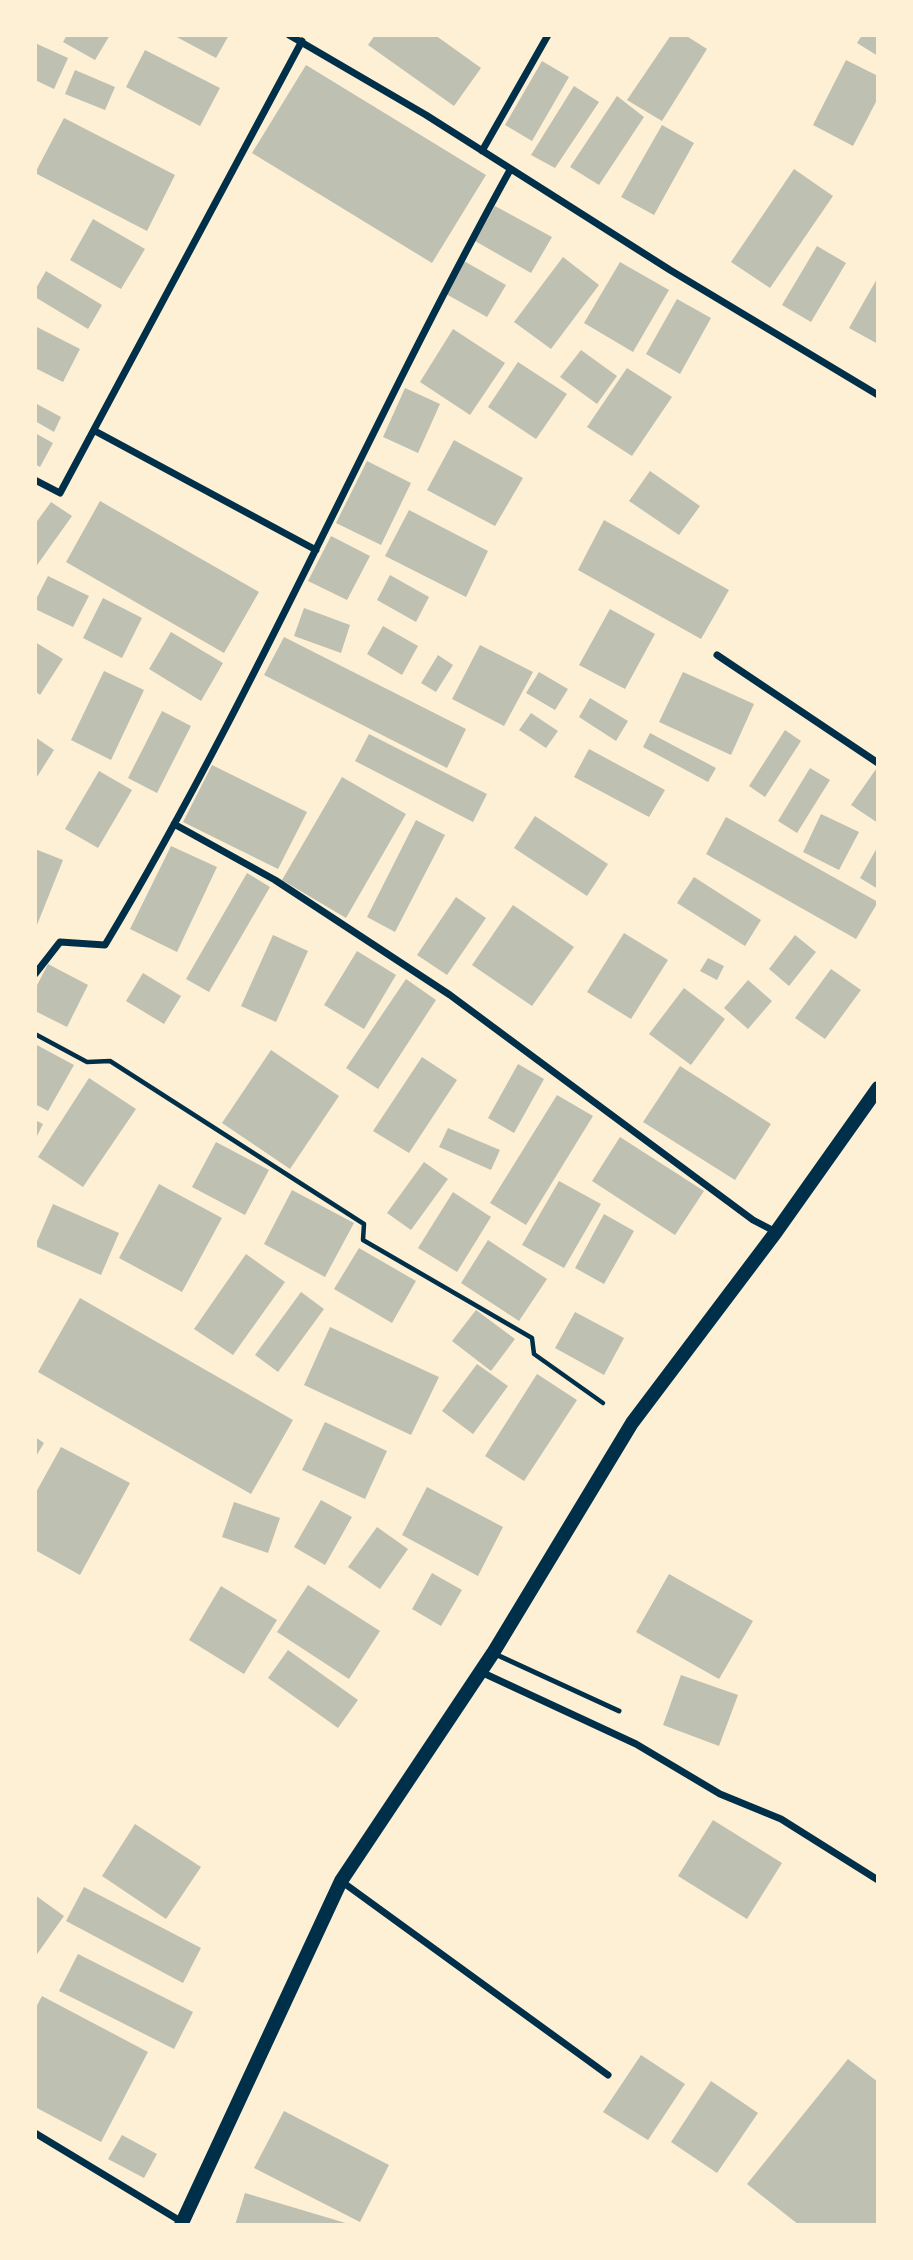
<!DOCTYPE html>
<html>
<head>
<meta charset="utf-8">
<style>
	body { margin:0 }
	#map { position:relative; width:913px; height:2260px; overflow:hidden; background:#fdf0d5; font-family:Poppins,sans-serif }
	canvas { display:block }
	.frame { position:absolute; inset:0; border:37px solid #fdf0d5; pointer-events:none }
</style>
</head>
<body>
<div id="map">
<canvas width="913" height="2260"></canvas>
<div class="frame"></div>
</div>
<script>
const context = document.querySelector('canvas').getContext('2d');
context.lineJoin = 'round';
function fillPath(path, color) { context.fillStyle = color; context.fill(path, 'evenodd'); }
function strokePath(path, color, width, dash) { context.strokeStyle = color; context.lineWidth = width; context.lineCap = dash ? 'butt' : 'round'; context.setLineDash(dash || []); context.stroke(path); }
const building = new Path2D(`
	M67 35H110L95 60 63 42Z
	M173 35H229L216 58Z
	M375 35H435L481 68 454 106 368 45Z
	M671 35H685L707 49 662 121 627 100Z
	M862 35H878V56L857 43Z
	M35 43 68 58 54 89 35 80Z
	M145 50 220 88 200 126 126 87Z
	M846 60 878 76V98L853 146 813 125Z
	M542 61 569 77 532 141 505 125Z
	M306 65 486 175 432 263 252 153Z
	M75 70 115 87 105 110 65 94Z
	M574 86 599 102 555 168 531 155Z
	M617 96 644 117 599 185 570 167Z
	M64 118 175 175 147 231 35 173Z
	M662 125 694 143 654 215 621 197Z
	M794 169 833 196 770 288 731 262Z
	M495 206 552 237 531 273 475 241Z
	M93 219 145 249 121 289 70 260Z
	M817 246 846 263 811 322 782 305Z
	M563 257 599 285 551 349 514 322Z
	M464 261 506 285 487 317 446 294Z
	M620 262 669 290 633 352 584 323Z
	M46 271 102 305 88 329 35 297V290Z
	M878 277V344L849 328Z
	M677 299 711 318 680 374 646 354Z
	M35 326 80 349 63 382 35 368Z
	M453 329 505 363 470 415 420 382Z
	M581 350 617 376 597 404 560 377Z
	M518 362 567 394 536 439 488 407Z
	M627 368 672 397 632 456 587 427Z
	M405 388 440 404 418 453 383 437Z
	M35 403 61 417 54 432 35 421Z
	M35 433 53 443 40 467 35 464Z
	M454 440 523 478 495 526 427 490Z
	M367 461 411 483 381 545 336 523Z
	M650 471 700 506 679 535 629 501Z
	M100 501 259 592 224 653 66 562Z
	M51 502 72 516 35 568V524Z
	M409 510 488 551 466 597 385 556Z
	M604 520 729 590 701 639 578 570Z
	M331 536 370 556 347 600 308 581Z
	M390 575 429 597 416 622 377 600Z
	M48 576 89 596 73 627 35 609V601Z
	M103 598 142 618 122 658 83 638Z
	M304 608 350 625 341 653 294 636Z
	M610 609 655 634 625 689 579 665Z
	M383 626 418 646 402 675 367 654Z
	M171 632 223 663 201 701 149 669Z
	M284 637 466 729 447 768 264 675Z
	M35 642 63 659 40 695 35 691Z
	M480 645 533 672 504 726 452 699Z
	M438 655 453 665 436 692 421 683Z
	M104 671 144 690 111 760 71 740Z
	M539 672 568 689 555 710 526 693Z
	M683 672 754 704 731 755 659 722Z
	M590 698 628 721 616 741 579 717Z
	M162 711 191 726 157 793 128 778Z
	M531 713 558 731 546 748 519 730Z
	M785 730 801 741 765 797 749 786Z
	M650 733 716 768 708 782 643 747Z
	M369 734 487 794 473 822 355 761Z
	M35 737 54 750 35 780Z
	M589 749 665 790 649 817 574 777Z
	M212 765 307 812 278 869 183 822Z
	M810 768 830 780 797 833 778 821Z
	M876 769 878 770V823L851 805Z
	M99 771 132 790 98 848 65 829Z
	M342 777 406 814 346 918 282 880Z
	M821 814 859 832 839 870 803 852Z
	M535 816 608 864 587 896 514 848Z
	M726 817 878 902 856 939 706 854Z
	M416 820 445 835 395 932 367 917Z
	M171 846 217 867 177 952 130 929Z
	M878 846V889L860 878Z
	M35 849 63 860 35 930Z
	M247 873 270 887 209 992 186 979Z
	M694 877 761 920 745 946 677 903Z
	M456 897 486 918 447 975 417 955Z
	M513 905 574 947 532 1006 472 965Z
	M624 933 668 960 631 1019 587 992Z
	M273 935 308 951 276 1022 241 1006Z
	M795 935 816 952 789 986 769 969Z
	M357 951 396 975 364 1029 324 1005Z
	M708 958 724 966 717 980 700 971Z
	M48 964 88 985 67 1027 35 1011V989Z
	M831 969 861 990 825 1039 795 1018Z
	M143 973 181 996 164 1024 126 1001Z
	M406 979 436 1000 378 1089 346 1068Z
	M748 980 772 1001 748 1029 724 1008Z
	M684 988 725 1019 691 1065 649 1034Z
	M35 1044 74 1065 48 1111 35 1104Z
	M271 1050 339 1096 290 1169 222 1123Z
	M422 1057 457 1080 409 1153 373 1131Z
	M518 1064 544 1079 514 1133 488 1118Z
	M680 1066 771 1124 735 1180 643 1122Z
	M89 1078 136 1109 83 1187 38 1157Z
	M557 1095 593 1116 526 1225 490 1203Z
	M35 1120 43 1124 35 1140Z
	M448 1128 500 1150 491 1170 439 1147Z
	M620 1137 704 1191 675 1235 592 1181Z
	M216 1142 269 1170 245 1215 192 1187Z
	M424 1162 448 1179 411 1230 387 1213Z
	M559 1181 601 1204 564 1268 522 1245Z
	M159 1184 222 1218 182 1292 119 1258Z
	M292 1190 354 1223 325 1277 264 1244Z
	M453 1192 491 1217 457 1272 418 1248Z
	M53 1204 119 1233 101 1275 35 1246Z
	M604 1214 634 1231 604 1284 575 1268Z
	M488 1240 547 1279 519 1321 461 1283Z
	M359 1248 416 1281 392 1323 334 1289Z
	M246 1254 285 1282 233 1355 194 1329Z
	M301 1292 324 1309 278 1372 255 1355Z
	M80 1298 293 1420 251 1494 38 1372Z
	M476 1310 515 1339 491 1371 452 1341Z
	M575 1312 624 1338 604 1375 555 1348Z
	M330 1327 439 1377 411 1435 304 1385Z
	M477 1364 508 1386 473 1434 442 1411Z
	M537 1374 577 1400 524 1481 485 1456Z
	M325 1422 387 1451 365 1499 302 1470Z
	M35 1437 44 1443 35 1458Z
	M61 1447 130 1483 80 1575 35 1550V1494Z
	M427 1487 503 1527 478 1576 402 1535Z
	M321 1500 352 1517 325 1565 294 1547Z
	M234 1502 280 1518 268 1553 222 1537Z
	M377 1527 408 1549 380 1589 348 1567Z
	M432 1573 462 1590 441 1626 412 1609Z
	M669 1574 753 1621 719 1679 636 1632Z
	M308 1585 380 1631 349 1679 277 1632Z
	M221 1586 277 1620 244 1674 189 1640Z
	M288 1650 358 1700 338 1728 268 1678Z
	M681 1675 738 1695 719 1746 663 1725Z
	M713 1820 782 1863 747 1919 678 1876Z
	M135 1824 201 1867 166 1919 102 1876Z
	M84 1887 201 1948 183 1983 66 1921Z
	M35 1895 64 1916 35 1957Z
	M78 1954 193 2012 174 2049 59 1991Z
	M42 1996 148 2052 101 2142 35 2107V2009Z
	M641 2055 685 2084 648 2140 603 2112Z
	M848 2059 878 2082V2225H799L747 2184Z
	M711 2081 758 2113 717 2173 671 2142Z
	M284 2111 389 2165 360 2222 254 2168Z
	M122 2135 157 2154 144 2178 108 2159Z
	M245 2193 349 2224V2225H235Z`);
const path = new Path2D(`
	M35 1034 87 1062 110 1061 364 1224 363 1240 532 1338 534 1354 603 1403`);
const service = new Path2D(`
	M495 1654 619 1711`);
const minor = new Path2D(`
	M289 35 426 115 670 270 878 395
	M482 151 548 35
	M95 431 316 550
	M35 480 60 493 302 41
	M717 655 878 763
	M174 824 275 880 450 995 753 1220 776 1232
	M35 974 60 942 105 945C255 695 369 425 510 170
	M481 1672 636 1744 720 1794 781 1819 878 1880
	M341 1881 608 2075
	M35 2133 182 2222`);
const secondary = new Path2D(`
	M181 2225 341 1881 493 1653 632 1423 776 1232 878 1088`);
fillPath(building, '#bec0b2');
strokePath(path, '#003049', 4.5);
strokePath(service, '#003049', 5);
strokePath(minor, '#003049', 7);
strokePath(secondary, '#003049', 14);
</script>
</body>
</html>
